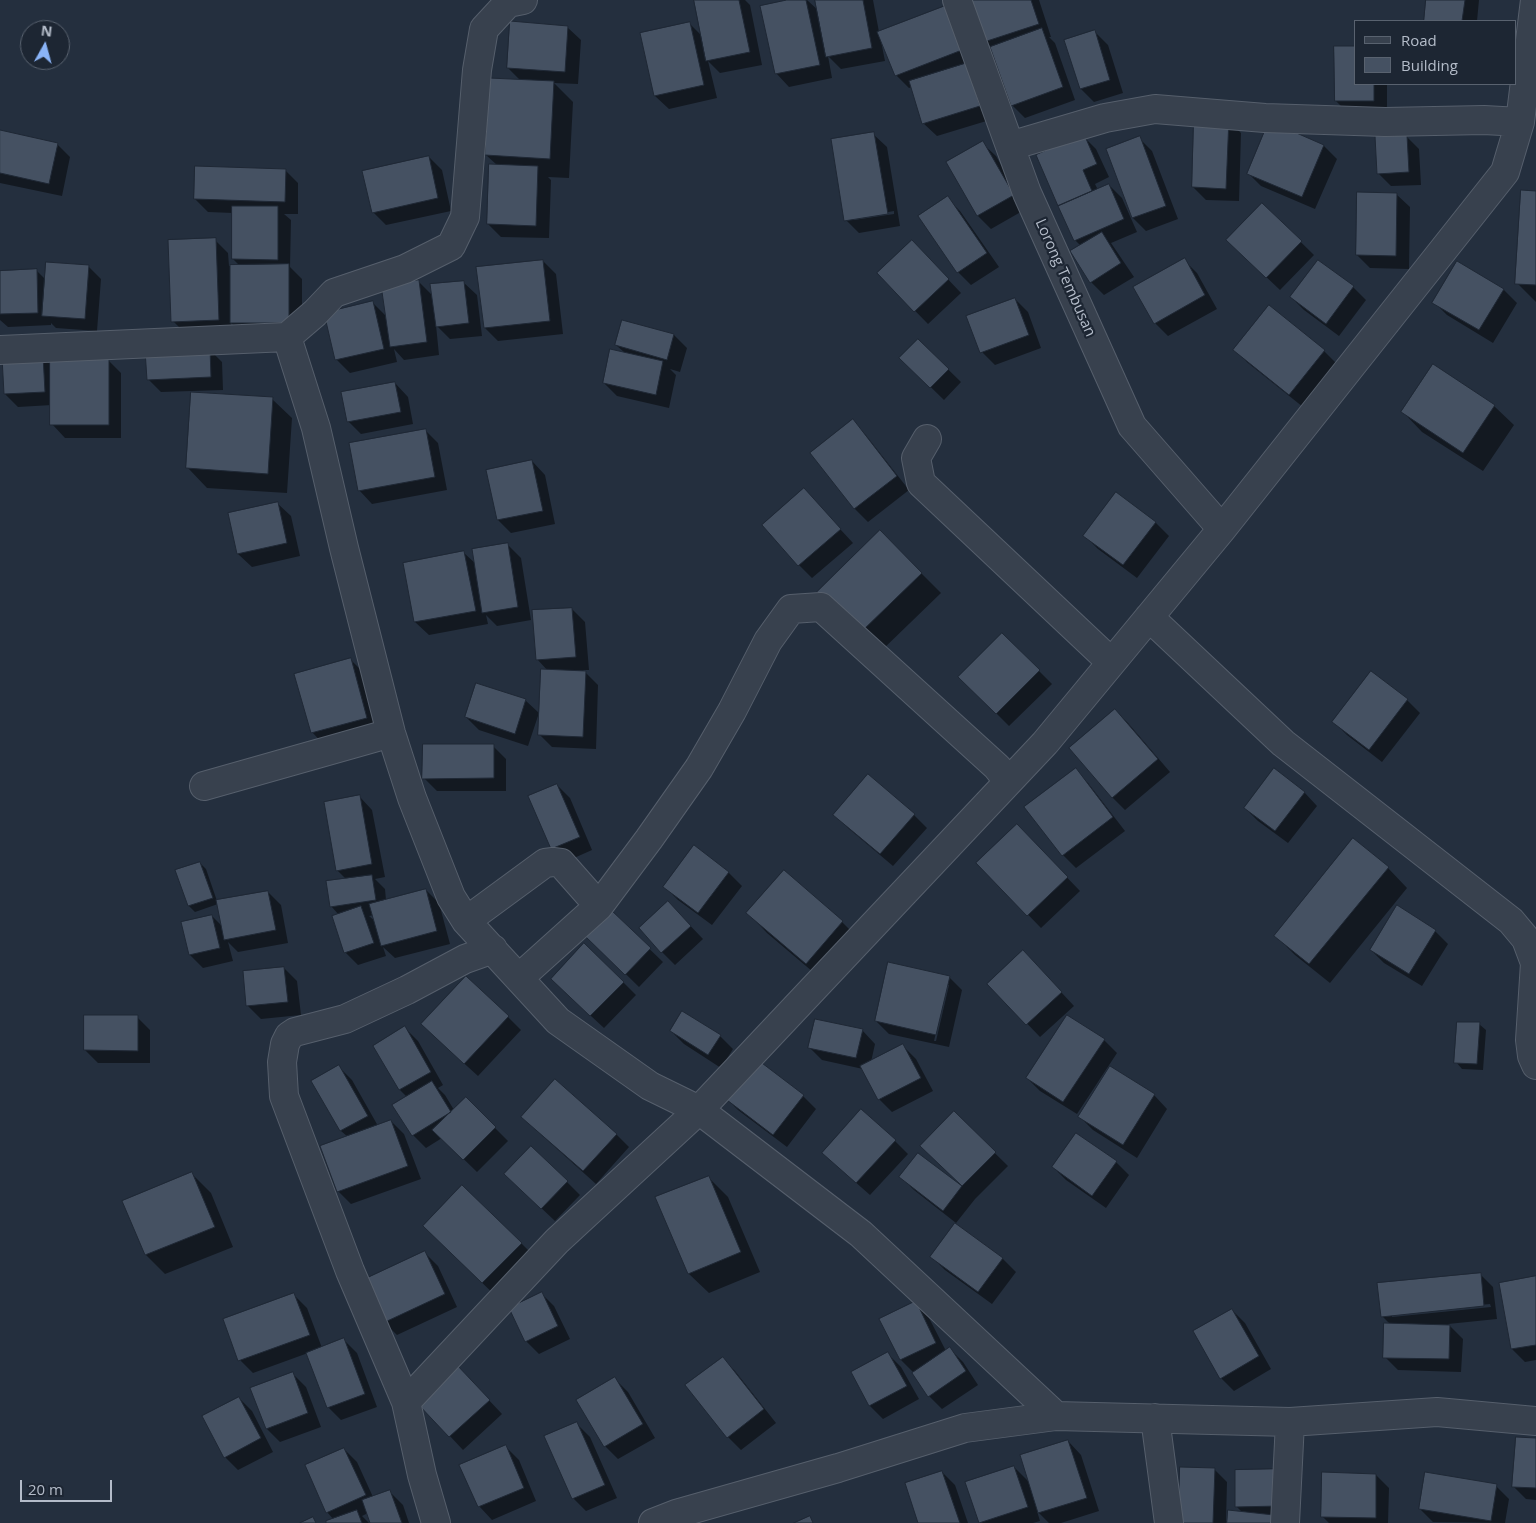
<!DOCTYPE html>
<html>
<head>
<meta charset="utf-8">
<style>
	body { margin:0 }
	#map { position:relative; width:1536px; height:1523px; overflow:hidden; background:#242f3e; font-family:"Open Sans",sans-serif }
	canvas { display:block }
	.legend { position:absolute; left:1354px; top:20px; width:162px; height:65px; box-sizing:border-box; background:#1d2633; border:1px solid #59626f; margin:0; padding:6px 9px; list-style:none; font-size:15px; color:#b4bcc9 }
	.legend li { display:flex; align-items:center; gap:10px; height:25px }
	.legend b { width:25px; border:1px solid #59626f }
	.north { position:absolute; left:20px; top:20px; width:50px; height:50px; box-sizing:border-box; background:#1d2633; border:1px solid #59626f; border-radius:50%; rotate:7deg; font-size:14px; font-weight:700; line-height:20px; text-align:center; color:#b4bcc9 }
	.north::after { content:''; display:block; margin:auto; width:18px; height:22px; background:#8ab4f8; clip-path:polygon(50% 0,100% 100%,50% 72%,0 100%) }
	.scale { position:absolute; left:20px; top:1480px; width:92px; height:22px; box-sizing:border-box; border:2px solid #b4bcc9; border-top:0; padding-left:6px; font-size:15px; line-height:18px; white-space:nowrap; color:#b4bcc9; -webkit-text-stroke:4px #1d2633; paint-order:stroke }
</style>
</head>
<body>
<div id="map">
<canvas width="1536" height="1523"></canvas>
<ul class="legend">
<li><b style="height:6px;background:#38414e"></b>Road</li>
<li><b style="height:14px;background:#455162"></b>Building</li>
</ul>
<div class="north">N</div>
<div class="scale">20 m</div>
</div>
<script>
const context = document.querySelector('canvas').getContext('2d');
context.lineJoin = 'round';
function fillPath(path, color) { context.fillStyle = color; context.fill(path, 'evenodd'); }
function strokePath(path, color, width, dash) { context.strokeStyle = color; context.lineWidth = width; context.lineCap = dash ? 'butt' : 'round'; context.setLineDash(dash || []); context.stroke(path); }
function drawText(font, color, halo, rows, align = 'center') {
  context.font = font + ' "Open Sans",sans-serif'; context.lineWidth = 4.5; context.setLineDash([]); context.textBaseline = 'middle'; context.strokeStyle = halo; context.fillStyle = color; for (const [text, x, y, turn = 0] of rows) {
    context.save(); context.translate(x, y); context.rotate((+turn || 0) * Math.PI / 180); context.textAlign = isNaN(turn) ? turn : align; if (halo) context.strokeText(text, 0, 0); context.fillText(text, 0, 0); context.restore();
  }
}
const shadow = new Path2D(`
	M696 0H745L750 5 762 65 720 73 708 61 717 98 669 109 655 96 689 23 703 37Z
	M793 0H807L819 11 817 0H873L879 32 944 7 993 119 937 136 923 123 912 87 909 88 896 75 881 41 885 61 841 69 828 56 832 78 789 87 776 73Z
	M977 0H1039L1051 37H1049L1055 43 1075 100 1025 118 1012 105 992 48 985 41Z
	M1428 0H1479L1477 21H1425Z
	M567 27 581 40 578 84 554 83 573 102 569 178 548 177 551 180 549 238 501 237 488 224 497 165 486 155 521 81 508 68Z
	M1095 32 1108 45 1123 93 1094 102 1081 89 1065 41Z
	M1355 84H1387V114H1349L1336 101Z
	M1228 120 1241 133 1239 201 1206 200 1193 187Z
	M1269 122 1324 146 1337 159 1315 209 1261 186 1248 173Z
	M0 132 57 144 70 157 62 196 0 183Z
	M873 134 887 147 900 226 859 233 846 220ZM894 211V214L854 220V218Z
	M1083 136 1096 149 1109 177 1095 184 1098 190 1109 185 1122 198 1137 232 1111 243 1134 277 1104 295 1091 282 1072 252 1081 246 1075 240 1037 156Z
	M1406 136 1419 149 1421 185 1391 186 1378 173Z
	M1139 138 1152 151 1178 219 1146 231 1132 217Z
	M982 143 996 156 1026 209 991 229 978 216Z
	M429 157 442 170 451 211 386 225 373 212Z
	M285 170 298 183V214H284L291 220 290 267 302 279V336L244 335 231 323 232 333 186 334 173 321 215 240 228 253 229 266H240L233 259V213L208 212 195 199Z
	M1536 192V302L1517 283Z
	M1396 194 1410 207 1409 269 1370 268 1357 255Z
	M947 198 960 211 999 267 971 285 958 272 920 217Z
	M1262 204 1314 255 1280 290 1241 253Z
	M925 255 961 293 928 324 878 273Z
	M1184 260 1197 273 1217 309 1168 336 1155 323Z
	M543 261 556 274 563 334 498 341 485 328Z
	M1458 263 1504 290 1517 303 1493 343 1447 315 1434 302Z
	M88 266 101 279 97 331 56 328 51 323V325L8 327 0 320V272L36 270 46 280Z
	M419 282 433 296 463 282 477 295 482 336 450 339 436 325 439 355 404 360 394 349 397 362 350 373 337 360 326 314 373 303 387 317Z
	M1353 287 1366 300 1339 336 1304 310 1291 297Z
	M1015 299 1028 312 1041 348 995 365 982 352Z
	M674 335 687 348 680 372 670 369 676 375 669 408 617 396 604 383 625 353 616 345Z
	M918 340 961 382 944 400 901 358Z
	M209 349 222 362 223 390 161 392 148 379Z
	M1235 350 1324 351 1337 364 1303 407 1248 363Z
	M42 357 52 366 108 360 121 373V438H65L52 424V405L18 407 5 394Z
	M395 383 408 397 413 424 361 434 348 421Z
	M272 399 292 418 287 493 207 488 188 468Z
	M1494 406 1514 425 1483 471 1422 432 1403 412Z
	M852 421 865 434 909 490 868 522 855 509 812 453Z
	M425 430 438 443 447 490 372 504 359 490Z
	M532 461 545 475 555 524 511 533 498 520Z
	M804 490 853 543 812 578 799 565Z
	M1116 493 1156 523 1169 536 1137 578 1098 549 1085 536Z
	M277 503 291 516 300 556 252 567 238 554Z
	M880 532 941 593 879 653 819 592Z
	M508 545 521 558 531 620 497 626 486 615 488 624 429 635 415 622 464 553 476 564Z
	M572 609 585 622 589 670H583L598 685 596 749 552 747 539 734 548 671 537 659Z
	M1002 634 1052 684 1009 726 960 677Z
	M350 659 363 672 380 730 325 746 312 732Z
	M525 700 539 713 528 746 479 730 466 717Z
	M1407 700 1420 713 1382 762 1347 735 1334 722Z
	M1115 710 1128 723 1170 772 1125 810 1112 797Z
	M493 746 506 759V791H437L424 778Z
	M1075 770 1088 783 1125 831 1076 868 1063 855 1026 808Z
	M557 785 570 798 592 850 565 862 552 849Z
	M1304 792 1317 806 1288 843 1258 821 1245 808Z
	M359 796 372 810 385 877 375 879 385 889 386 900 426 890 439 903 450 944 395 958 383 947 386 956 358 965 345 952 339 915 331 906 347 880 337 870ZM374 915 376 922 369 916Z
	M835 815H914L927 828 893 866 848 828Z
	M1030 839 1080 891 1041 928 978 863Z
	M695 847 729 873 742 886 712 925 678 900 665 887Z
	M200 863 206 869 217 901 268 892 281 905 288 943 238 952 228 942 233 961 203 968 190 955 212 916 222 926 218 904 195 912 189 906 176 871Z
	M1388 868 1407 888 1330 983 1295 955 1275 935Z
	M784 872 842 922 862 942 826 983 767 933 748 913Z
	M611 912 663 962 639 987 587 936Z
	M681 916 703 939 675 965 662 952Z
	M1435 931 1448 944 1422 986 1384 963 1371 950Z
	M1036 965 1074 1006 1040 1037 989 984Z
	M284 968 297 981 301 1015 261 1019 248 1006 244 972Z
	M949 977 962 990 949 1047 889 1034 876 1021ZM947 985H949L936 1041H934Z
	M623 982 636 995 604 1028 565 992Z
	M137 1017 150 1030V1063H98L85 1050Z
	M508 1017 521 1030 478 1076 435 1037Z
	M1479 1024 1486 1030 1483 1070 1462 1069 1456 1062Z
	M405 1028 418 1041 443 1085 438 1088 445 1095 454 1110 466 1099 508 1141 477 1172 442 1138 426 1148 413 1135 407 1097 400 1090 374 1046Z
	M862 1030 875 1044 871 1062 903 1046 916 1059 933 1091 892 1112 879 1099 863 1069 822 1060 809 1047Z
	M671 1031 720 1036 733 1049 721 1068 684 1044Z
	M1104 1040 1117 1053 1077 1114 1040 1091 1027 1078Z
	M754 1058 803 1096 816 1109 787 1147 738 1110 725 1097Z
	M339 1067 352 1080 378 1126 391 1121 404 1134 421 1179 351 1204 338 1191 348 1137 341 1131 313 1081Z
	M1111 1068 1154 1095 1167 1109 1137 1158 1093 1130 1080 1117Z
	M954 1113 1008 1166 975 1199 956 1223 914 1190 901 1177 960 1185 961 1184Z
	M536 1130 616 1134 629 1147 596 1184Z
	M1076 1134 1116 1162 1129 1175 1106 1208 1066 1180 1053 1167Z
	M895 1141 908 1154 870 1195 837 1166Z
	M192 1174 211 1193 233 1247 165 1274 146 1255Z
	M708 1177 728 1197 760 1272 709 1293 689 1274 657 1198Z
	M567 1182 580 1195 555 1221 519 1187Z
	M955 1225 1003 1259 1016 1272 992 1304 945 1270 932 1257Z
	M521 1243 541 1263 502 1302 444 1246Z
	M425 1253 438 1266 457 1307 397 1335 384 1322Z
	M1480 1274 1493 1287 1497 1319 1448 1324 1463 1339 1461 1372 1398 1370 1385 1357 1390 1324 1382 1316ZM1490 1304 1491 1307 1392 1317V1314Z
	M1536 1278V1360L1525 1362 1512 1349Z
	M541 1293 554 1306 570 1339 539 1354 526 1341Z
	M294 1295 307 1308 322 1348 344 1340 357 1353 377 1407 341 1420 328 1407 308 1353 253 1373 240 1360Z
	M915 1303 928 1316 946 1351 950 1349 963 1362 978 1385 942 1409 929 1396 914 1373 901 1360Z
	M1232 1310 1245 1323 1271 1369 1234 1391 1221 1378Z
	M888 1354 901 1367 919 1399 883 1419 870 1406 852 1373Z
	M722 1358 735 1371 776 1423 741 1450 728 1437Z
	M292 1373 306 1387 321 1427 280 1442 267 1429Z
	M469 1379 502 1414 463 1450 418 1402Z
	M615 1379 628 1392 655 1438 618 1459 605 1446Z
	M239 1398 252 1411 273 1452 238 1470 225 1457Z
	M577 1424 590 1437 617 1498 586 1511 573 1498Z
	M1536 1440V1500L1526 1499 1513 1486Z
	M1068 1441 1081 1455 1099 1511 1061 1523H1049L1037 1511 1040 1521 1033 1523H980L967 1483 1014 1467 1030 1483Z
	M506 1447 519 1460 536 1501 492 1520 479 1506Z
	M344 1449 357 1462 373 1497 390 1492 403 1505 409 1523H371L368 1513 362 1516 369 1523H327L334 1520 327 1512Z
	M1214 1469 1227 1482 1226 1521H1228L1243 1513 1236 1506 1278 1471 1281 1523H1179Z
	M942 1472 955 1485 968 1523H919Z
	M1376 1475 1389 1488 1388 1523H1329L1322 1516Z
	M1496 1486 1509 1499 1505 1523 1433 1522 1420 1509Z`);
const building = new Path2D(`
	M694 0H739L750 52 706 61Z
	M787 0H806L820 65 775 74 760 6Z
	M815 0H863L872 48 826 57Z
	M972 0H1031L1039 24 984 42 971 1Z
	M1426 0H1465L1462 21H1424Z
	M945 6 962 50 895 76 877 32Z
	M510 21 568 26 565 72 507 68Z
	M690 22 704 85 654 96 640 33Z
	M1042 28 1063 87 1011 106 990 47Z
	M1095 30 1110 80 1080 89 1064 40Z
	M1334 46H1355V84H1374V101H1335Z
	M967 63 980 106 922 124 909 81Z
	M489 78 554 81 550 159 485 155Z
	M1194 117 1229 118 1226 189 1192 187Z
	M1269 121 1324 145 1302 197 1247 174Z
	M0 130 58 143 49 184 0 173Z
	M874 132 888 214 844 221 831 139Z
	M1084 134 1097 164 1083 170 1092 191 1058 206 1036 155Z
	M1407 135 1409 172 1377 174 1375 136Z
	M1140 136 1166 206 1132 218 1106 149Z
	M983 141 1014 195 977 216 946 162Z
	M429 156 438 198 372 213 362 171Z
	M489 164 538 166 536 226 487 224Z
	M195 166 286 169 285 202 194 199Z
	M1109 184 1124 219 1074 241 1058 206Z
	M1521 190 1536 191V285L1515 284Z
	M1357 192 1397 193 1396 256 1356 255Z
	M948 196 987 253 957 273 918 216Z
	M1262 203 1302 241 1266 278 1226 240Z
	M232 206H278V260L232 259Z
	M1102 232 1121 263 1090 283 1070 251Z
	M216 238 219 320 171 322 168 240Z
	M912 240 949 279 914 312 877 273Z
	M1185 258 1205 295 1154 324 1133 287Z
	M543 260 550 321 484 328 476 267Z
	M1318 260 1354 286 1326 324 1290 297Z
	M1457 261 1504 289 1479 330 1432 303Z
	M46 262 89 265 85 319 42 316Z
	M289 264V323H230V265Z
	M37 269 38 313 0 314V271Z
	M419 280 427 342 390 347 381 285Z
	M464 281 469 323 436 327 430 284Z
	M1015 298 1029 335 980 353 966 316Z
	M373 301 384 349 335 360 324 313Z
	M1269 305 1325 350 1289 395 1233 350Z
	M622 320 674 334 667 360 615 345Z
	M918 339 949 369 930 388 899 358Z
	M210 348 211 377 147 380 145 350Z
	M610 349 663 361 656 395 603 383Z
	M43 355 45 392 4 394 2 357Z
	M50 359H109V425H50Z
	M1433 364 1495 405 1463 453 1401 412Z
	M395 382 401 412 347 422 341 392Z
	M191 392 273 397 268 474 186 468Z
	M853 419 897 476 854 509 810 453Z
	M426 429 435 477 358 491 349 443Z
	M532 460 543 511 497 520 486 470Z
	M804 488 841 529 798 566 762 525Z
	M1116 492 1156 522 1123 565 1083 536Z
	M278 502 287 543 237 554 228 513Z
	M880 530 922 573 859 634 817 592Z
	M508 543 518 607 482 613 472 549Z
	M464 551 476 611 414 622 403 563Z
	M572 608 576 657 536 660 532 610Z
	M1002 633 1040 670 996 714 958 677Z
	M351 658 367 718 311 733 294 674Z
	M541 669 586 671 583 737 538 735Z
	M1371 671 1408 699 1369 750 1332 722Z
	M476 683 526 699 515 734 465 717Z
	M1115 709 1158 759 1112 798 1069 748Z
	M423 744H494V778L422 779Z
	M1076 768 1113 817 1062 856 1024 807Z
	M1274 768 1305 792 1275 831 1244 808Z
	M868 774 915 814 880 854 833 815Z
	M557 784 580 837 551 849 528 796Z
	M360 795 372 864 336 871 324 802Z
	M1017 824 1068 877 1027 916 976 863Z
	M1353 838 1389 867 1309 964 1274 936Z
	M694 845 729 872 698 913 663 887Z
	M200 862 213 898 188 906 175 870Z
	M784 870 843 921 806 964 746 913Z
	M372 875 376 900 330 907 326 881Z
	M426 889 437 931 381 946 369 904Z
	M268 891 276 930 224 940 216 900Z
	M668 901 691 926 661 953 639 928Z
	M1397 905 1436 930 1409 974 1370 950Z
	M361 906 374 943 344 953 332 916Z
	M611 910 651 948 625 975 585 936Z
	M212 915 220 948 189 955 181 922Z
	M584 943 624 982 590 1016 551 979Z
	M1023 950 1062 992 1026 1025 987 984Z
	M888 962 950 976 936 1035 875 1021Z
	M284 967 288 1002 246 1006 243 971Z
	M466 976 509 1016 464 1064 421 1024Z
	M682 1011 721 1035 708 1055 670 1031Z
	M84 1015H138V1051L84 1050Z
	M1067 1015 1105 1039 1063 1102 1026 1078Z
	M815 1019 863 1029 856 1058 808 1048Z
	M1457 1022H1480L1477 1064 1454 1063Z
	M405 1026 431 1072 399 1090 373 1046Z
	M903 1044 921 1078 878 1100 860 1066Z
	M754 1057 804 1095 773 1135 723 1097Z
	M339 1065 368 1116 340 1131 311 1081Z
	M1110 1066 1155 1094 1123 1145 1078 1117Z
	M555 1079 617 1134 583 1171 521 1117Z
	M432 1081 451 1112 412 1136 392 1105Z
	M466 1097 496 1127 463 1160 432 1130Z
	M861 1109 896 1140 856 1183 822 1153Z
	M954 1111 996 1152 962 1186 920 1146Z
	M391 1120 408 1166 337 1192 320 1146Z
	M1076 1133 1117 1161 1092 1196 1052 1167Z
	M531 1146 568 1181 541 1209 504 1174Z
	M918 1153 962 1186 943 1211 899 1177Z
	M192 1172 215 1227 145 1255 122 1201Z
	M709 1176 741 1252 688 1274 655 1197Z
	M462 1185 522 1243 482 1283 423 1226Z
	M955 1223 1003 1258 978 1292 930 1257Z
	M425 1251 445 1294 383 1323 363 1280Z
	M1481 1273 1484 1306 1381 1317 1377 1283Z
	M1536 1276V1345L1511 1349 1499 1283Z
	M542 1292 558 1326 525 1342 509 1308Z
	M294 1293 310 1335 238 1361 223 1319Z
	M916 1301 936 1343 900 1360 879 1319Z
	M1232 1309 1259 1356 1220 1379 1193 1331Z
	M1384 1323 1450 1325 1449 1359 1383 1358Z
	M344 1338 365 1394 327 1408 306 1353Z
	M950 1347 966 1371 928 1397 912 1373Z
	M888 1352 907 1386 869 1406 851 1372Z
	M723 1357 764 1409 727 1438 685 1385Z
	M456 1364 490 1400 449 1437 416 1402Z
	M293 1372 308 1413 266 1429 250 1388Z
	M615 1377 643 1424 604 1447 576 1400Z
	M239 1397 261 1438 224 1458 202 1416Z
	M577 1422 605 1485 572 1499 544 1436Z
	M1516 1437 1536 1438V1488L1512 1487Z
	M1068 1440 1087 1498 1038 1513 1020 1455Z
	M506 1445 524 1488 478 1507 459 1465Z
	M344 1448 366 1495 326 1513 305 1465Z
	M1014 1466 1028 1507 979 1523 965 1482Z
	M1180 1467 1215 1468 1213 1523H1178Z
	M1278 1469 1279 1506 1235 1507V1470Z
	M942 1471 960 1523H918L905 1483Z
	M1322 1472 1376 1474V1518L1321 1517Z
	M1425 1472 1497 1484 1491 1521 1419 1509Z
	M390 1490 402 1523H370L362 1500Z
	M357 1510 362 1523H326V1521Z
	M1228 1510 1274 1515 1273 1523H1227Z
	M810 1516 813 1523H794Z
	M313 1517 316 1523H300Z`);
const minor = new Path2D(`
	M523 0 508 3 484 29 477 70 465 217 451 246 405 269 334 293 315 313 287 337 316 428 344 548 391 733 412 798 451 897 466 921 558 1021 650 1086 699 1110 861 1234 1056 1416
	M957 0 1027 193 1132 426 1222 529
	M1010 146 1105 118 1155 109 1265 118 1385 122 1484 120 1520 122
	M0 350 287 337
	M927 439 916 458 921 483 1111 662
	M1149 617 1283 743 1511 921 1526 939 1535 963 1530 1040 1532 1056 1536 1065
	M204 786 391 733
	M466 921 545 863 553 862 561 863 599 906
	M519 978 599 906 649 839 699 768 732 711 768 641 791 609 821 607 997 767 1008 781
	M406 1402 350 1271 284 1096 282 1062 285 1044 289 1036 295 1032 345 1019 407 990 465 959 493 949
	M1155 1418 1169 1523
	M436 1523 422 1475 406 1402 557 1241 699 1110 1045 743 1222 529 1505 172 1520 122 1535 0
	M653 1523 676 1514 838 1468 965 1428 1056 1416 1290 1422 1437 1412 1536 1421
	M1285 1523 1290 1422`);
const streetNames = [
	["Lorong Tembusan",1065,278,66]
];
fillPath(shadow, '#0007');
fillPath(building, '#455162');
strokePath(building, '#1f2835', 1);
strokePath(minor, '#565f6c', 30);
strokePath(minor, '#38414e', 28);
drawText('15px', '#b4bcc9', '#1d2633', streetNames);
</script>
</body>
</html>
